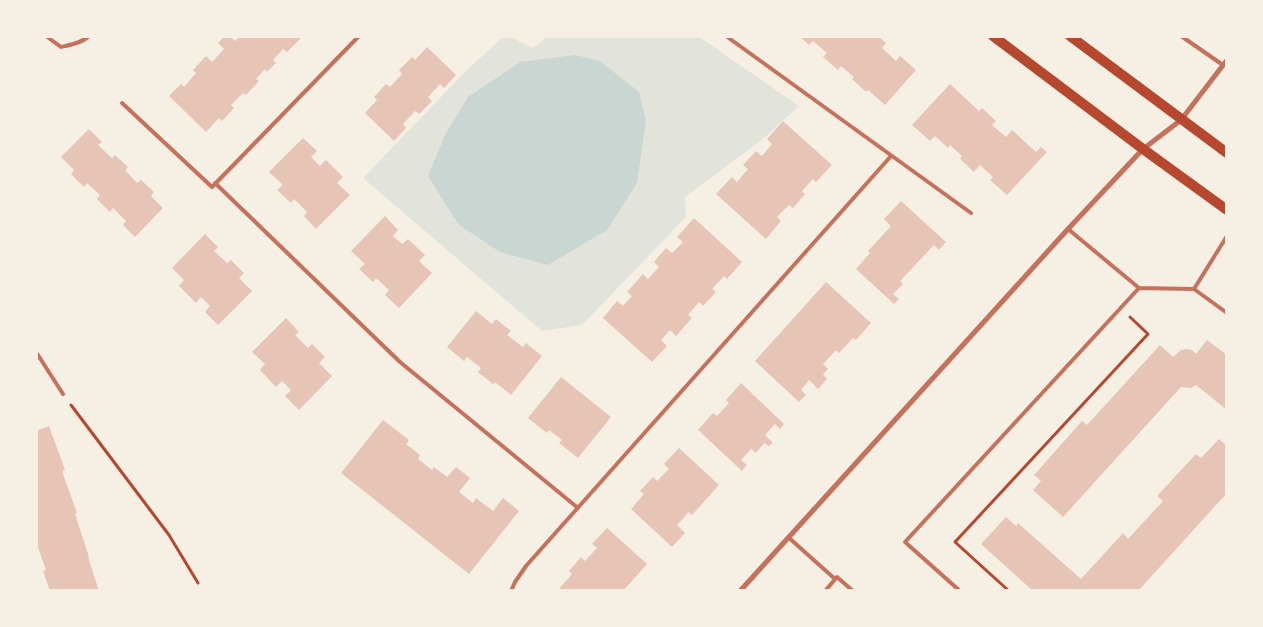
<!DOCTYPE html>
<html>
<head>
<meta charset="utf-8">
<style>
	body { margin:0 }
	#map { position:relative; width:1263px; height:627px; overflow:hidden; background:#f6efe4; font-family:Commissioner,sans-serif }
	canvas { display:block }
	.frame { position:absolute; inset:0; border:38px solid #f6efe4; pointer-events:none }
</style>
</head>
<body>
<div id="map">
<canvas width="1263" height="627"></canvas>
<div class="frame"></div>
</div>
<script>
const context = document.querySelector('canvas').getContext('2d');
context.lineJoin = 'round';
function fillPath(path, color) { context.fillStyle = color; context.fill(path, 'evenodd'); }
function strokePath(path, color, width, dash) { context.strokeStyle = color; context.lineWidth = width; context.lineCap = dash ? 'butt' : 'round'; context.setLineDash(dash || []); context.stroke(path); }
const green = new Path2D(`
	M504 36H509L533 48 548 36H698L799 106 764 138 685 197 686 217 582 325 542 331 363 178 464 73Z`);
const water = new Path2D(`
	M575 55 600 61 639 92 646 121 637 183 607 230 548 265 500 252 458 224 428 176 446 133 468 97 520 62Z`);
const building = new Path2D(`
	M225 36H230L235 41 240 36H299L301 38 287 52 283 49 273 60 276 63 267 72 265 69 256 79 259 81 246 95 243 93 231 105 234 108 222 121 219 118 206 132 169 96 181 84 184 87 196 73 193 70 206 56 212 62 224 49 218 43Z
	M799 36H878L886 43 882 48 896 61 900 56 916 70 885 105 868 90 866 92 852 79 854 77 841 66 838 70 823 57 827 53 813 41 809 45Z
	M427 47 456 75 444 88 440 84 428 97 432 101 419 114 415 111 403 124 406 128 394 141 365 113 377 100 374 97 386 84 390 87 402 74 399 70 412 57 415 60Z
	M950 84 979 111 982 108 996 121 992 125 1006 137 1012 130 1036 152 1041 147 1047 152 1007 195 990 180 993 177 980 165 974 172 960 159 962 156 950 145 948 148 935 136 930 141 912 125Z
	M783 121 832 165 816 182 813 179 802 191 805 194 793 208 789 205 777 217 781 221 766 239 716 194 732 177 737 182 748 169 743 165 756 151 762 156 772 144 767 139Z
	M89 129 102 142 98 145 112 158 115 155 128 167 125 170 137 183 141 180 154 192 151 196 163 208 135 237 123 225 126 221 113 208 110 212 97 199 100 195 87 183 84 187 71 174 74 170 61 157Z
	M303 138 317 151 311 157 320 166 326 160 343 177 337 183 350 195 316 229 304 216 307 212 294 199 291 203 277 190 283 185 269 172Z
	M901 201 946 242 939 250 934 245 900 281 903 284 893 294 899 299 894 304 856 269 870 253 868 251 891 226 884 219Z
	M385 216 398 230 393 236 402 244 408 239 425 255 419 261 432 273 399 308 385 295 389 290 376 278 373 282 359 269 365 264 351 251Z
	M694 218 742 262 727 279 724 276 712 289 716 292 703 306 699 302 688 315 692 318 676 336 670 330 661 340 667 346 652 362 603 318 617 301 623 306 632 296 627 292 643 274 648 279 659 267 654 262 666 248 672 253 683 242 677 237Z
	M205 234 218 247 214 251 227 263 231 260 244 273 239 278 252 291 218 325 205 312 210 306 201 297 196 303 179 286 184 280 172 268Z
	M826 282 871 323 856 340 853 338 839 353 836 350 823 364 828 369 823 374 827 379 818 389 809 380 801 390 806 395 799 402 755 361Z
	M476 311 492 324 496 319 511 331 507 335 523 347 526 343 542 356 511 395 495 382 493 384 478 372 481 368 467 357 464 361 447 347Z
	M286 318 299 332 295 335 308 348 312 344 325 357 319 363 332 376 299 410 285 396 291 390 282 381 276 387 260 370 265 364 252 352Z
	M1207 340 1227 355V410L1196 385 1191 388 1181 387 1063 517 1033 490 1041 481 1034 475 1082 421 1087 425 1160 345 1173 357 1181 350 1187 349 1192 350 1196 354Z
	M561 377 611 417 578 458 559 443 562 440 549 430 547 433 528 418Z
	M741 383 784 424 780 429 775 424 765 435 773 443 769 446 764 443 756 453 751 449 741 460 747 465 742 471 698 430 713 413 717 416 729 403 726 400Z
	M383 420 409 440 406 444 420 455 418 459 432 470 434 467 447 477 456 467 470 478 459 492 473 503 476 498 493 511 503 498 519 511 469 574 341 473Z
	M49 426 65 470 62 471 77 513 75 514 89 557H88L99 591H50L43 571 46 570 36 542V431Z
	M1219 439 1227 446V493L1138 591H1033L981 544 1006 517 1016 526 1018 523 1081 579 1123 533 1128 539 1163 501 1157 496 1196 454 1201 458Z
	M679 448 719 485 692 515 689 512 677 525 685 533 672 547 631 509 644 494 640 491 653 477 657 481 669 469 664 464Z
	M607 528 647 564 623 591H561L559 589 572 574 569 571 581 557 585 561 597 548 592 544Z`);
const path = new Path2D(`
	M71 405 169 535 198 583
	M1009 591 955 542 1148 334 1130 317`);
const service = new Path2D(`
	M46 36 61 47C70 45 82 43 89 36
	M726 36 971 213
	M1181 36 1223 65
	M122 103 212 187 359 36
	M215 183 400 362 578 508
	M1068 229 1139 288 1194 289 1227 313
	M1194 289 1227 236
	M36 352 63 394
	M788 537 835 579
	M511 591 515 582 526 566 891 156
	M825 591 837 577 853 591
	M960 591 905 542 1139 288`);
const minor = new Path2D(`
	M740 591 1068 229 1143 149 1181 120 1227 60`);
const secondary = new Path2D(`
	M993 36 1143 149 1227 210
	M1070 36 1227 153`);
fillPath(green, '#e2e4dc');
fillPath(water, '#c9d6d2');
fillPath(building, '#e6c5b7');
strokePath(path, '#b5482f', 3);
strokePath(service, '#c5725c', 4);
strokePath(minor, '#c5725c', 5);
strokePath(secondary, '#b5482f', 10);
</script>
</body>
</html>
